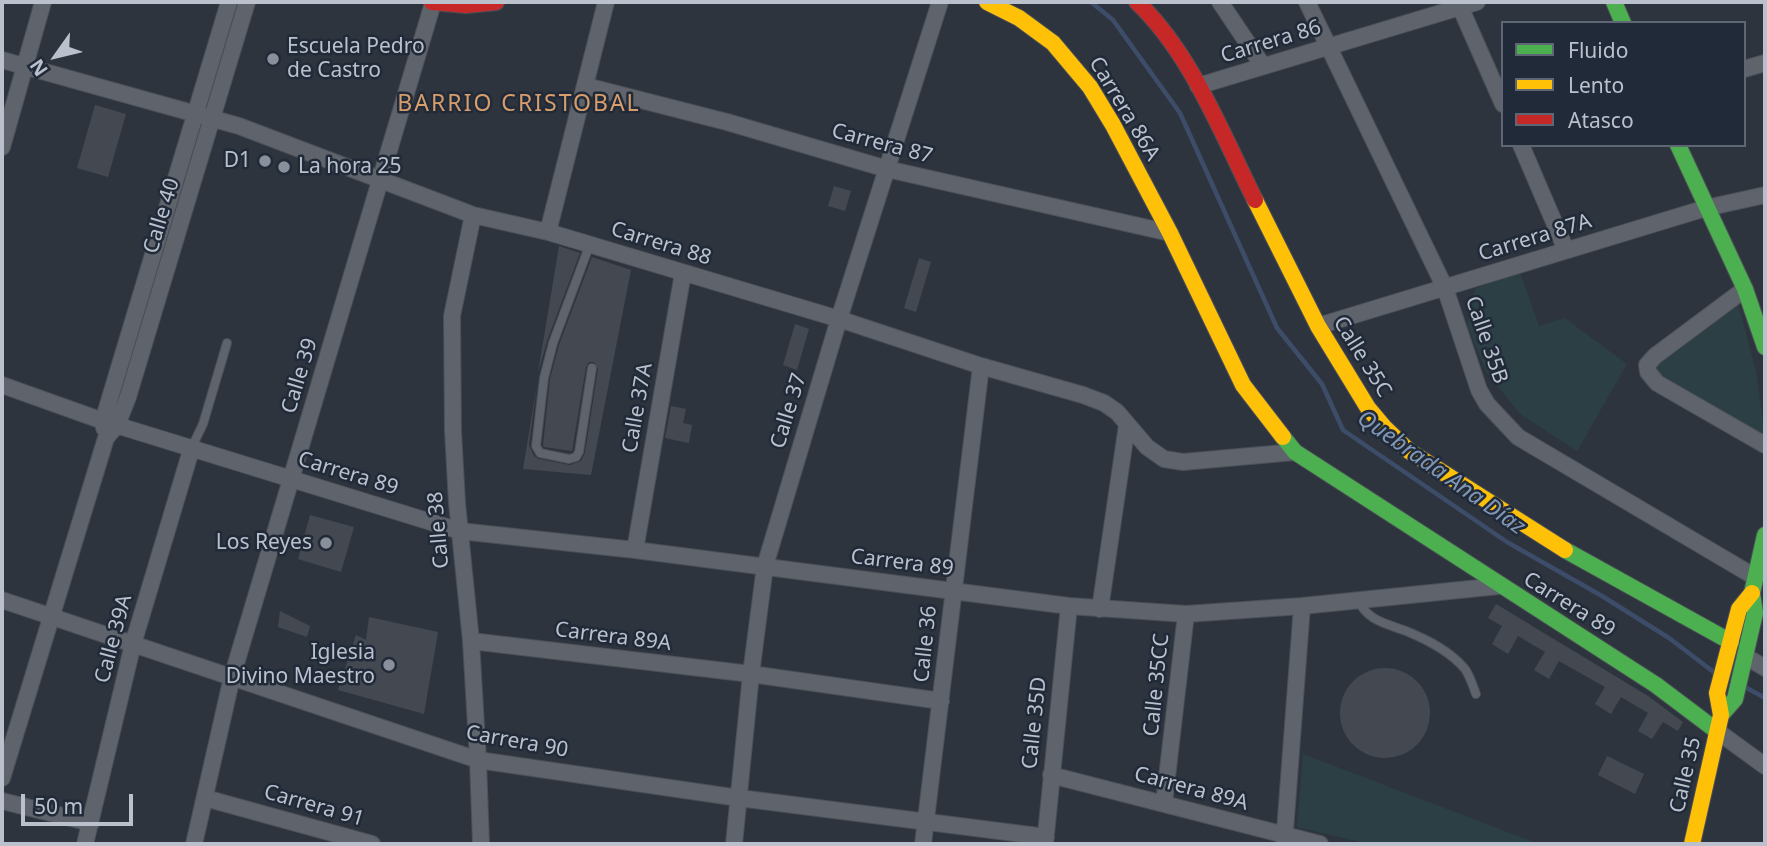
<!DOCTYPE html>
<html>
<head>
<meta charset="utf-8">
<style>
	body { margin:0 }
	#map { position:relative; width:1767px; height:846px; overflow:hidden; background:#2e343e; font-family:"Noto Sans",sans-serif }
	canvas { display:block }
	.frame { position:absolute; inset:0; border:4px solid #bac1cd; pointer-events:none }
	.legend { position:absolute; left:1501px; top:21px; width:245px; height:126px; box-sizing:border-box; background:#212a39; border:2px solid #5e6674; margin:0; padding:9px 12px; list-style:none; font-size:21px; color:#bac1cd }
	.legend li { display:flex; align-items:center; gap:14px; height:35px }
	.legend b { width:35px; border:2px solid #5e6674 }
	.north { position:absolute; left:21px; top:21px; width:70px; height:70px; -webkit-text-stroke:5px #212a39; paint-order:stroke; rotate:236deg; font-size:19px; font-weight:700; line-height:28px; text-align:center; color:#bac1cd }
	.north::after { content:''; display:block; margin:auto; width:24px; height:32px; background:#bac1cd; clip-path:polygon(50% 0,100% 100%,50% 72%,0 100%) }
	.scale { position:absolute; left:21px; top:794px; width:112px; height:32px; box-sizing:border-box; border:4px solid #bac1cd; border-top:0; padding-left:9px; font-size:21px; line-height:24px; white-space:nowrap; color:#bac1cd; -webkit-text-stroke:5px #212a39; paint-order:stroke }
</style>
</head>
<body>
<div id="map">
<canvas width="1767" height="846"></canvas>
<div class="frame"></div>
<ul class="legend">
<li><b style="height:9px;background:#4caf50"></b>Fluido</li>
<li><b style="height:9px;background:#ffc107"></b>Lento</li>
<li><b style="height:9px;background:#c62828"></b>Atasco</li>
</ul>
<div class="north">N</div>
<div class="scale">50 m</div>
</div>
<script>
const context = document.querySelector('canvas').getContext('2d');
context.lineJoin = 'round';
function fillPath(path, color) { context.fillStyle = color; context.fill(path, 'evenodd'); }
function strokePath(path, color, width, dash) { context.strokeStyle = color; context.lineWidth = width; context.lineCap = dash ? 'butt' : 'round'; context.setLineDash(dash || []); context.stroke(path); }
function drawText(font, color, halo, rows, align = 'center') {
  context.font = font + ' "Noto Sans",sans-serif'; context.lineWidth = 5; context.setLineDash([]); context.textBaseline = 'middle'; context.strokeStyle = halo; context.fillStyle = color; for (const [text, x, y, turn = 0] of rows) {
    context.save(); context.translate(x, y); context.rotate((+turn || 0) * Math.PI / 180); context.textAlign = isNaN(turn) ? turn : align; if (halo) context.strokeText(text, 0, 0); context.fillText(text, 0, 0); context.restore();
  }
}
const green = new Path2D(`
	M1519 270 1539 326 1565 318 1627 364 1577 451 1520 414 1487 373 1467 326 1475 289Z
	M1738 303 1756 371 1765 438 1654 375 1655 367Z
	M1303 754 1539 844H1369L1297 827Z`);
const stream = new Path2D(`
	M1091 2 1113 20 1180 113 1277 328 1322 384 1343 430 1507 542 1602 596 1669 638 1715 673
	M1745 687 1765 698`);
const building = new Path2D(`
	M95 105 126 114 108 177 77 168Z
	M834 186 851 191 845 211 828 206Z
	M559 246 580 253 547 341 538 373Z
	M592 257 631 270 591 475 523 469 537 384 529 445 534 456 539 459 570 465 581 461 585 453 598 369 594 362H589L586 367 572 451 544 447 543 445 550 379 559 345Z
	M919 258 931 262 916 312 904 308Z
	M795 324 809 329 797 370 783 365Z
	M671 406 686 409 683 423 692 425 689 443 665 438Z
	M310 515 354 527 341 572 298 559Z
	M1496 604 1648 696 1683 722 1678 731 1663 722 1652 739 1638 731 1648 713 1621 697 1611 714 1595 704 1605 687 1559 661 1549 679 1534 670 1545 652 1518 636 1508 654 1492 644 1502 626 1488 618Z
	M280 611 310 626 307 637 278 627Z
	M369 617 438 632 424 714 338 690 356 635 366 640Z
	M1340 713a45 45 0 1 1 90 0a45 45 0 1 1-90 0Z
	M1607 756 1644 774 1635 794 1598 775Z`);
const lane = new Path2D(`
	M590 244 553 343 544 378 536 446 540 453 569 459 576 457 579 452 592 368
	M192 447 203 424 227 343
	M1358 600C1368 621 1385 623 1406 631 1428 640 1450 651 1465 669 1470 676 1473 686 1476 694`);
const street = new Path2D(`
	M1220 2 1263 66
	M1307 2 1445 288 1479 390 1487 404 1518 437 1755 577
	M1458 2 1503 104
	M2 60 239 126 473 215 548 232 839 319 981 366 1083 395 1104 403 1117 412 1147 447 1164 459 1183 462 1295 452
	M1744 69 1765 63
	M586 86 727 122 887 169 1170 233
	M1198 86 1477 2
	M1521 145 1566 250
	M2 147 43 2
	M473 215 452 316 453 431 457 503 471 641 478 760 481 844
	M548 232 606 2
	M1745 289 1655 356 1647 365 1648 372 1657 383 1765 445
	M1318 326 1706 208 1765 195
	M2 385 103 421 460 531 635 550 1069 606 1186 614 1302 606 1499 586
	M104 428 103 421 229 2
	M635 550 683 273
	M2 600 478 760 739 798 1046 837
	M1100 609 1127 425
	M471 641 751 674 941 701
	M1745 656 1765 668
	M1717 731 1765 766
	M1051 775 1320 844
	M2 778 106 438 117 425 128 397 247 2
	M205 798 372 844
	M2 801 91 823
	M1164 803 1186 614
	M85 844 133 644 192 447
	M194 844 232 677 433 3
	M734 844 751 674 765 566 839 319 940 2
	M923 844 981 366
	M1045 844 1069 606
	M1284 844 1302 606`);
const fast = new Path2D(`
	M1614 2 1623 23
	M1678 145 1745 289 1765 347
	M1283 437 1295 452 1656 685 1717 731
	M1565 550 1731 642
	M1721 715 1735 699 1755 613 1752 593 1765 535`);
const slow = new Path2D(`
	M987 2 1019 18 1053 43 1090 87 1113 125 1170 233 1243 385 1283 437
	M1255 200 1318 326 1368 408 1384 427 1409 451 1565 550
	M1692 844 1721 715 1717 693 1739 609 1752 593`);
const jam = new Path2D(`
	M432 2 466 5 496 2
	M1137 2C1191 53 1222 134 1255 200`);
const markers = [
	[273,59,7,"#89909b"],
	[265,161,7,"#89909b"],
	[284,167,7,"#89909b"],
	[326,543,7,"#89909b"],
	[389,665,7,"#89909b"]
];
const streetNames = [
	["Carrera 86",1271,42,-17],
	["Carrera 86A",1124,109,59],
	["Carrera 87",882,144,15],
	["Calle 40",162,216,-73],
	["Carrera 87A",1535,238,-17],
	["Carrera 88",661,244,17],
	["Calle 35B",1486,340,71],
	["Calle 35C",1362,357,58],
	["Calle 39",300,376,-73],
	["Calle 37A",638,408,-80],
	["Calle 37",789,411,-73],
	["Carrera 89",348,474,17],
	["Calle 38",439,530,-95],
	["Carrera 89",902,563,7],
	["Carrera 89",1569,605,32],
	["Carrera 89A",613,637,7],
	["Calle 39A",114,639,-75],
	["Calle 36",926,644,-84],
	["Calle 35CC",1157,685,-84],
	["Calle 35D",1035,723,-84],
	["Carrera 90",517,742,10],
	["Calle 35",1686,775,-77],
	["Carrera 89A",1191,789,15],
	["Carrera 91",314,806,16]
];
const poiNames = [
	["Escuela Pedro",287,47,"left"],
	["de Castro",287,71,"left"],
	["D1",251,161],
	["La hora 25",298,167,"left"],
	["Los Reyes",312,543],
	["Iglesia",375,653],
	["Divino Maestro",375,677]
];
const neighbourhoodNames = [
	["BARRIO CRISTOBAL",519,104]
];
const waterNames = [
	["Quebrada Ana Díaz",1441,473,35]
];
fillPath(green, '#2b3f44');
strokePath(stream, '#3d4d69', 4.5);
fillPath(building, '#444951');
strokePath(lane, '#4b4f56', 10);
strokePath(street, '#4b4f56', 18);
strokePath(fast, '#4b4f56', 18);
strokePath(slow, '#4b4f56', 18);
strokePath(jam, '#4b4f56', 18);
strokePath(lane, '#5f636b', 8);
strokePath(street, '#5f636b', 16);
strokePath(fast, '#4caf50', 16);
strokePath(slow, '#ffc107', 16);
strokePath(jam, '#c62828', 16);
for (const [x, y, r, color] of markers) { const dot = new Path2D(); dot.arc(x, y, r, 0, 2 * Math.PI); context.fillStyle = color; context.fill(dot); strokePath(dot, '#212a39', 2.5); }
drawText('21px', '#bac1cd', '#212a39', streetNames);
drawText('21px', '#bac1cd', '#212a39', poiNames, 'right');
context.letterSpacing = '2px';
drawText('23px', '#d79d6b', '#212a39', neighbourhoodNames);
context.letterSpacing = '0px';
drawText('italic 23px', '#8196b4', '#212a39', waterNames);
</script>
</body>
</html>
